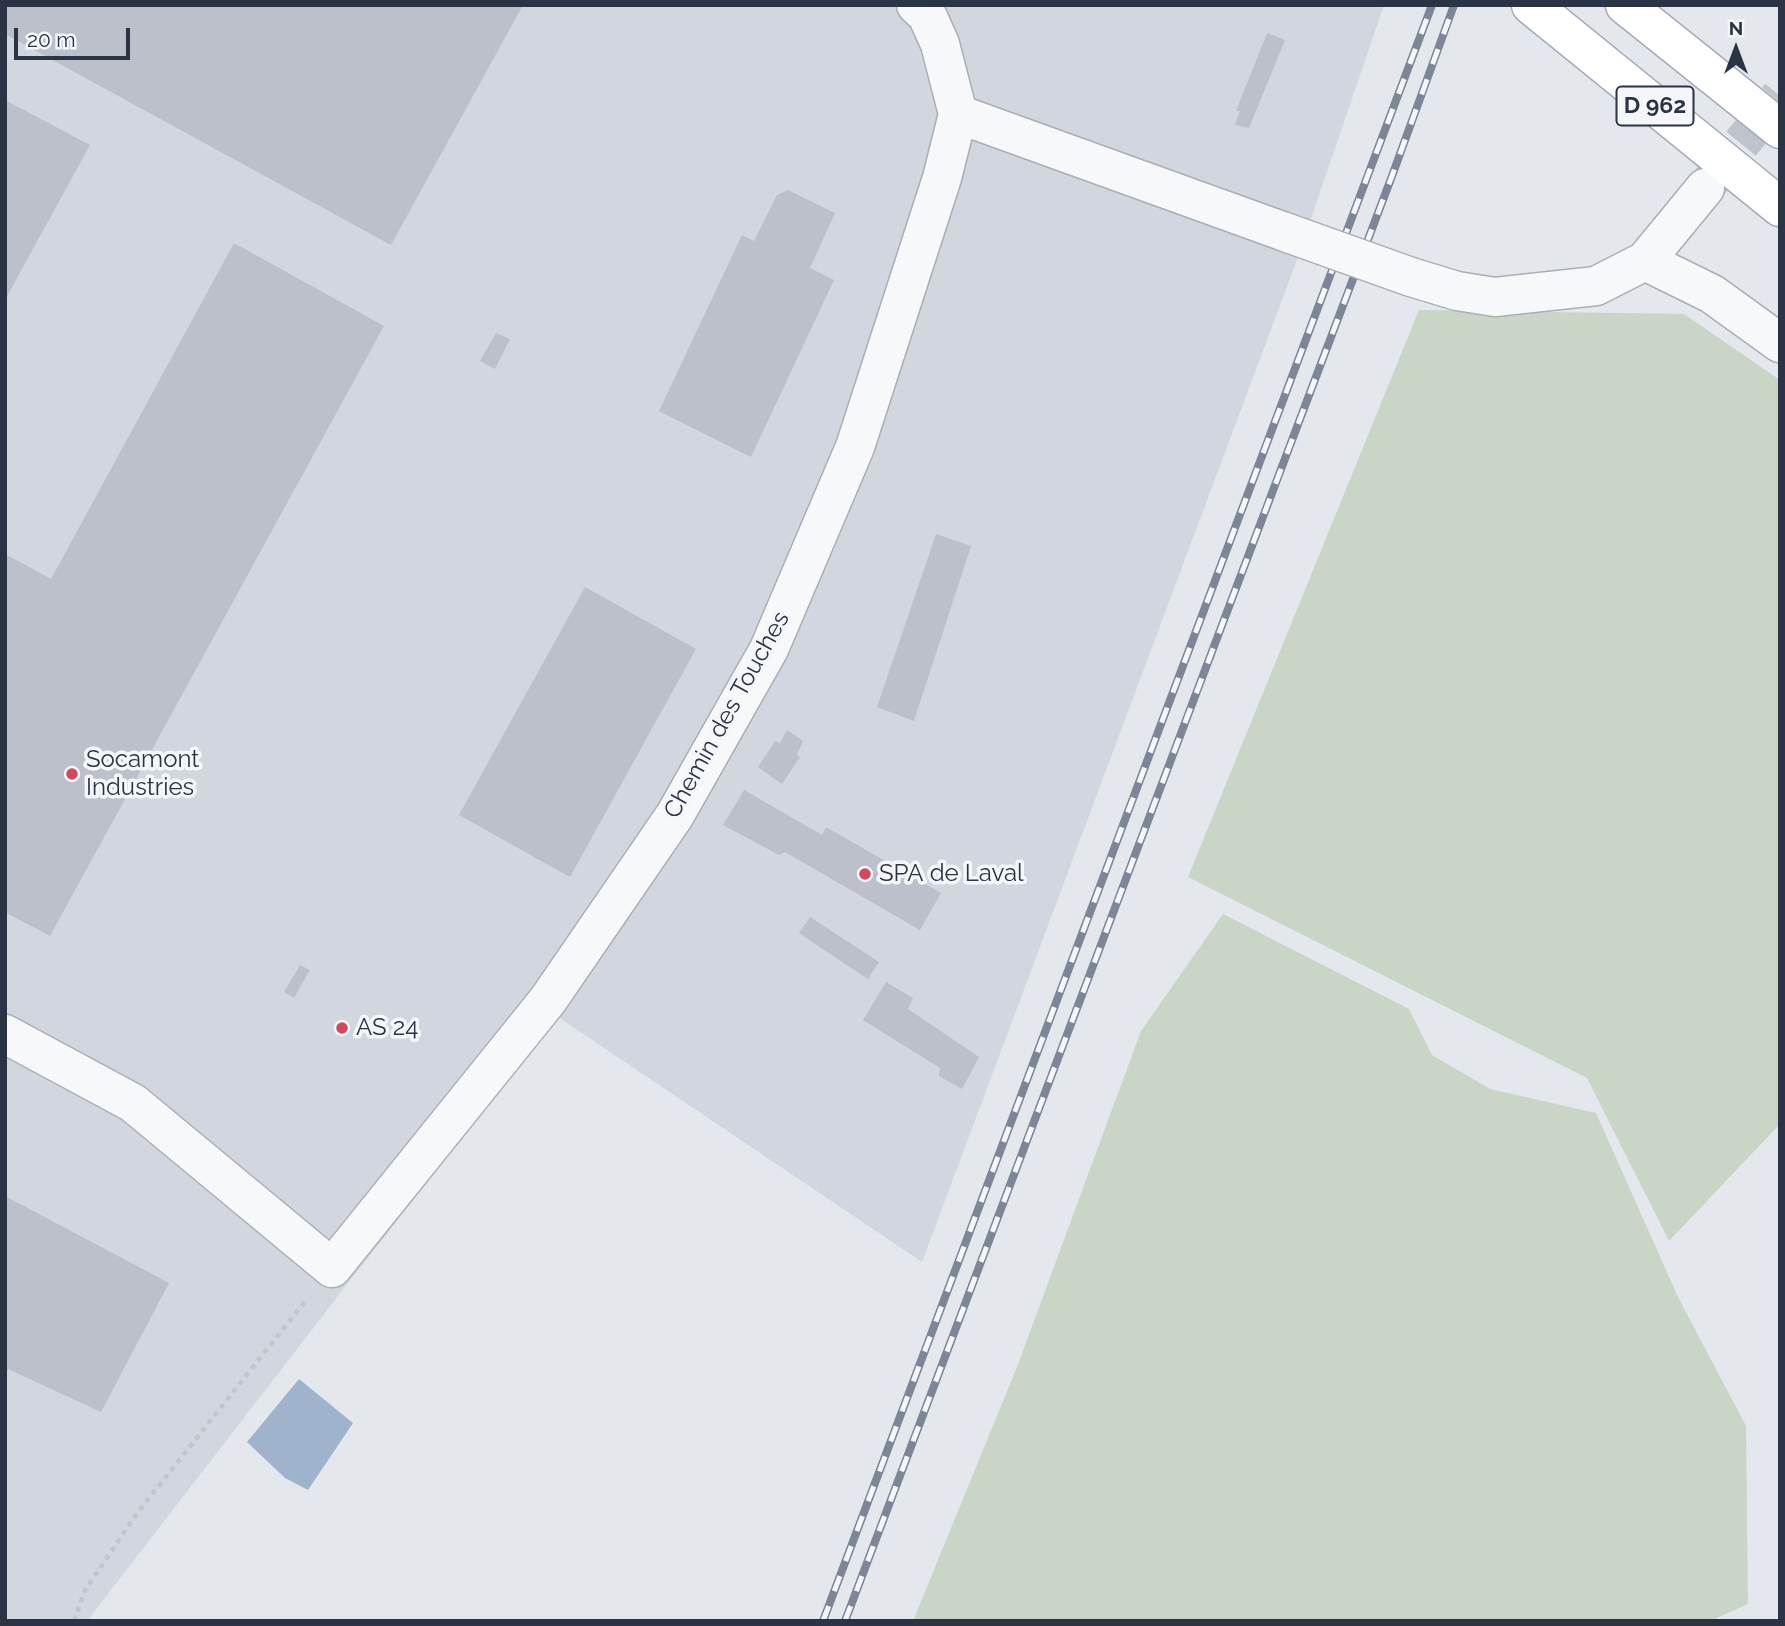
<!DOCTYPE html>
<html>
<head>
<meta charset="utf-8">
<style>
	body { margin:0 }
	#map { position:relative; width:1785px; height:1626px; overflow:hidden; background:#e4e7ec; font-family:Raleway,sans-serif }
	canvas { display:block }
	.frame { position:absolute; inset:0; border:7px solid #2b3445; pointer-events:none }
	.north { position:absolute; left:1701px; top:14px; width:70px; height:70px; -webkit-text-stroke:5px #f4f6f9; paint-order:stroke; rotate:0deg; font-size:19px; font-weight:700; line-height:28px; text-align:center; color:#2b3445 }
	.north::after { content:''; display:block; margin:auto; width:24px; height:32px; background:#2b3445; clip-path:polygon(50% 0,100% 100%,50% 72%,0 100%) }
	.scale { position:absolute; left:14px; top:28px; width:116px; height:32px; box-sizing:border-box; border:4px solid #2b3445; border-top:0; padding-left:9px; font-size:21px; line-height:24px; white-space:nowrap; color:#2b3445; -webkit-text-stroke:5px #f4f6f9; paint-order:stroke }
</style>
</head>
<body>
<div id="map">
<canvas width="1785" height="1626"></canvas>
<div class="frame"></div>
<div class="north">N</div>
<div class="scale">20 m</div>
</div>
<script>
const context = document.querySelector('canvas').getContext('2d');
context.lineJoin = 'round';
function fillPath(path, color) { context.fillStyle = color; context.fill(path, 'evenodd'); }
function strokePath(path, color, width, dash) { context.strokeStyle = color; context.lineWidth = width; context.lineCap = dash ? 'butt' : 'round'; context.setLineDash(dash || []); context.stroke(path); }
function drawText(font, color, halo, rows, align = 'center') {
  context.font = font + ' Raleway,sans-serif'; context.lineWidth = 7; context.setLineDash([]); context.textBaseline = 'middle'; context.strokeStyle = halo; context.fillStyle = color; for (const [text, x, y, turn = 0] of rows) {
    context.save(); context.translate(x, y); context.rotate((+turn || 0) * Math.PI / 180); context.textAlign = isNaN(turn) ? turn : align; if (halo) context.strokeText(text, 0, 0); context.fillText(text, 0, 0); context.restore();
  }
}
const built = new Path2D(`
	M5 5H1384L1294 268 922 1262 558 1017 345 1287 87 1621H5Z`);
const green = new Path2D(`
	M1419 310 1684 314 1780 380V1124L1669 1241 1587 1078 1188 877Z
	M1223 914 1409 1009 1432 1055 1490 1089 1596 1113 1678 1297 1746 1426 1748 1604 1710 1621H913L1017 1367 1141 1031Z`);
const water = new Path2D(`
	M299 1379 353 1423 308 1490 285 1478 247 1442Z`);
const building = new Path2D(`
	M5 5H523L391 245 5 34Z
	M1267 33 1285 40 1249 128 1235 125 1240 111H1236Z
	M5 100 90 145 5 300Z
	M788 190 835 213 810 268 834 280 751 457 659 411 742 235 754 241 777 195Z
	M234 243 384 326 50 936 5 912V554L51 579Z
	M496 333 510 339 495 369 480 361Z
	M936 534 971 546 914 721 877 707Z
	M585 587 696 649 570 877 459 815Z
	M787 730 803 741 797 755 800 757 782 784 758 767 775 741 780 743Z
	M744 790 822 835 826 827 941 893 920 930 785 852 779 855 723 825Z
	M810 917 879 962 868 979 799 933Z
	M300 965 310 970 294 998 284 992Z
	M886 982 913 998 908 1009 979 1057 962 1089 939 1076 940 1068 863 1020Z
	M5 1196 169 1283 101 1412 8 1369 5 1374Z`);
const minorTunnel = new Path2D(`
	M1705 188 1780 96`);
const path = new Path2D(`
	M74 1621 85 1590 138 1512 307 1299`);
const minor = new Path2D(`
	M958 114 1285 232
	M1645 261 1712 294 1780 343
	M1411 277 1457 291 1495 297 1596 286 1645 261 1705 188
	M5 1034 133 1103 332 1268 548 1000 675 815 769 649 855 447 942 178 958 114 940 44 927 15 916 5`);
const major = new Path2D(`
	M1531 5 1780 207
	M1625 5 1780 129`);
const rail = new Path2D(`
	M823 1621 1432 5
	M845 1621 1392 176 1454 5`);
const minorBridge = new Path2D(`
	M1285 232 1411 277`);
const markers = [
	[72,774,7,"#d1495b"],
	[865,874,7,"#d1495b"],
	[342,1028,7,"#d1495b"]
];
const shields = [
	[1655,106,77]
];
const shieldNames = [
	["D 962",1655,106]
];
const streetNames = [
	["Chemin des Touches",727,715,-61]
];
const poiNames = [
	["Socamont",86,760],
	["Industries",86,788],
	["SPA de Laval",879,874],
	["AS 24",356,1028]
];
fillPath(built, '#d2d6de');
fillPath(green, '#c9d6c5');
fillPath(water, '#9fb4cc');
fillPath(building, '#bbc0ca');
strokePath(minorTunnel, '#bfc3cb', 38, [38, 19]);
strokePath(minor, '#a9aeb7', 41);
strokePath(major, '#a3abb8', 41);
strokePath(path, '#c2c5cb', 4.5, [5, 5]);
strokePath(minor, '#f7f8fa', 38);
strokePath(major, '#fff', 38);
strokePath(rail, '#7d8696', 8);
strokePath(rail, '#f4f6f9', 5, [16]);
strokePath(minorBridge, '#a9aeb7', 41, []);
strokePath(minorBridge, '#f7f8fa', 38);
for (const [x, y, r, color] of markers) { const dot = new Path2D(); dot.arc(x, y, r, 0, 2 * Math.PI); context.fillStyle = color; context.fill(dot); strokePath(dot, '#f4f6f9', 2.5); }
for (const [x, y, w] of shields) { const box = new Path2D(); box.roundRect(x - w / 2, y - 19.5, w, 39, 5); context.fillStyle = '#f4f6f9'; context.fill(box); strokePath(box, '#2b3445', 2); }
drawText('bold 23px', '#2b3445', null, shieldNames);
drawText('24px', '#2b3445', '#f4f6f9', streetNames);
drawText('24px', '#2b3445', '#f4f6f9', poiNames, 'left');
</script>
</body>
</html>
